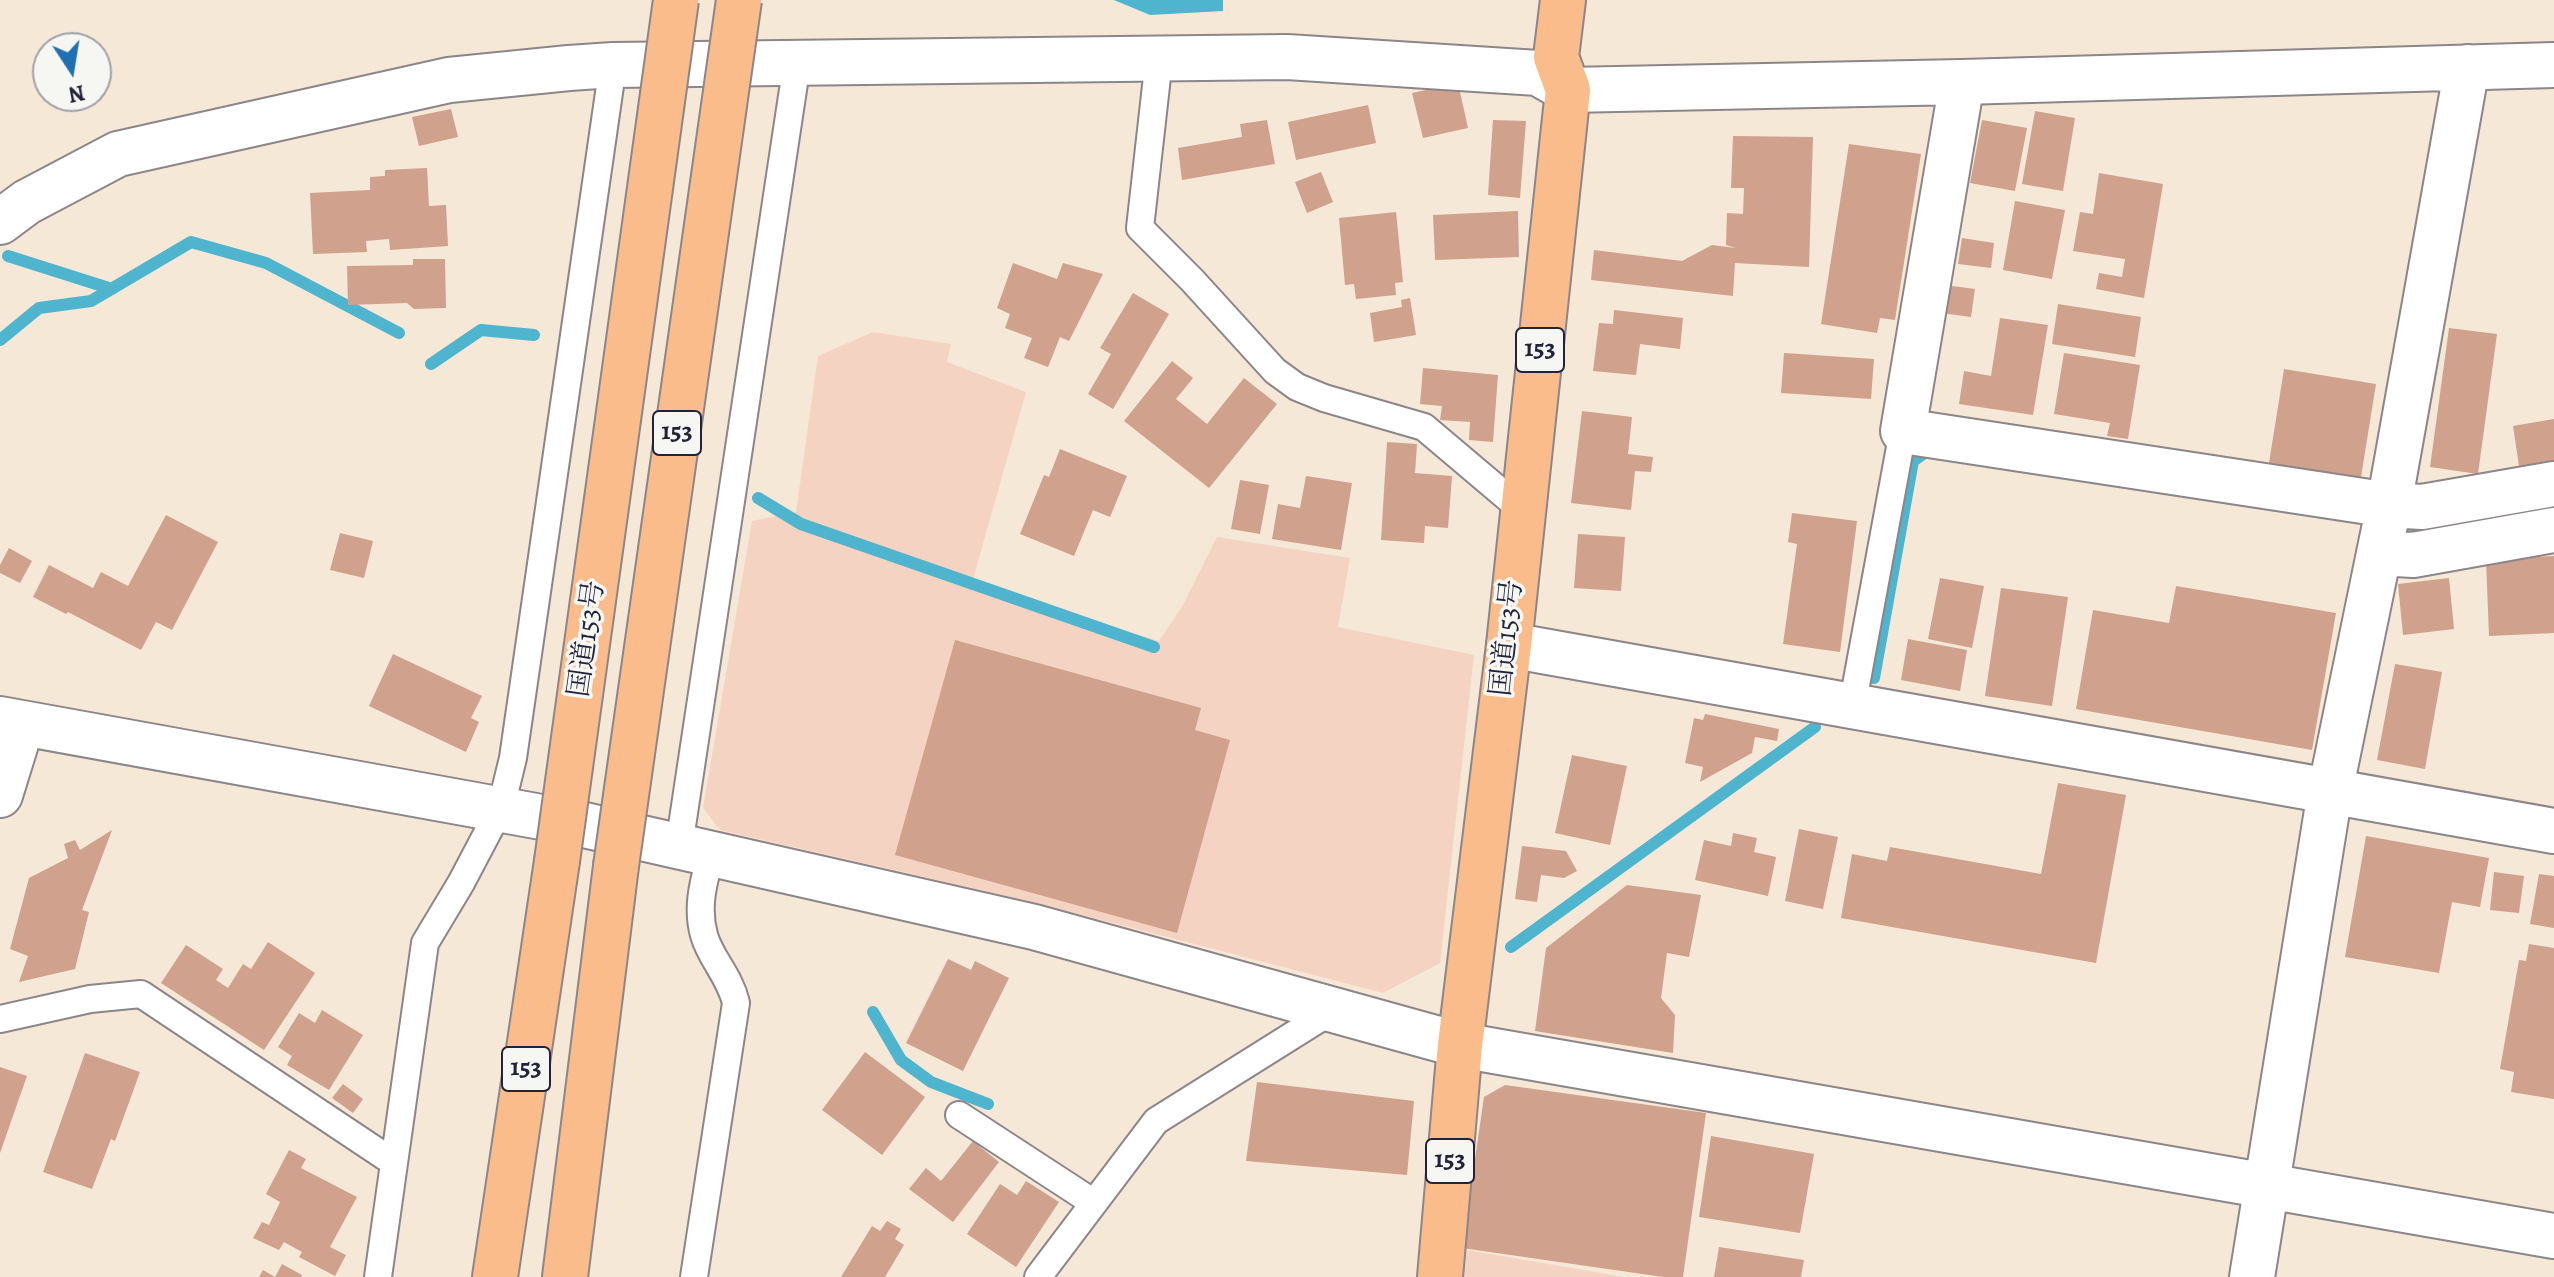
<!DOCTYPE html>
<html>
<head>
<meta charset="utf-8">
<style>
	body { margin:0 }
	#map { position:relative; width:2554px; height:1277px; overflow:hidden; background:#f5e8d7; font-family:Alegreya,serif }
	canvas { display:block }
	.north { position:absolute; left:32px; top:32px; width:80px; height:80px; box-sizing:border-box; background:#f6f6f2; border:2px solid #a1a1a9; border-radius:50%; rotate:168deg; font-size:22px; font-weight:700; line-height:32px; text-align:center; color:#22223b }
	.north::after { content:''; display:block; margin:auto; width:28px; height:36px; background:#1f6fb2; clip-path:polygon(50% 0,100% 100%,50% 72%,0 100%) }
</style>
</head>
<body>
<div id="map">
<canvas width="2554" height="1277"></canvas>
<div class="north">N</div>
</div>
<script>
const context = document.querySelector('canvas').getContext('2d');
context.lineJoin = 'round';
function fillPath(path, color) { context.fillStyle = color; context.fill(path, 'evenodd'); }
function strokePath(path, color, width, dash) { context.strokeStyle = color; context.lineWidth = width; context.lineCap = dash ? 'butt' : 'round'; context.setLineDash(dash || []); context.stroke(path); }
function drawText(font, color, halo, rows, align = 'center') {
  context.font = font + ' Alegreya,"Noto Serif JP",serif'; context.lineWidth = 7; context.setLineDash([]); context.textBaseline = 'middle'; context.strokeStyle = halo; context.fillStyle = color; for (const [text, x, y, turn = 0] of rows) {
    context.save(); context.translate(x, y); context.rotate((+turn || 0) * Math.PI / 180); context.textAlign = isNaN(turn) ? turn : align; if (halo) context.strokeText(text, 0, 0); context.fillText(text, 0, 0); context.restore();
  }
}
const built = new Path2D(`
	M873 332 951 344 947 362 1026 392 971 586 1159 641 1183 605 1217 537 1350 558 1338 627 1474 655 1440 963 1383 993 1029 901 720 830 703 808 752 521 796 512 818 356Z
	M1467 1250 1624 1277H1463Z`);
const water = new Path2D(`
	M1114 0H1223V11L1150 15Z`);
const stream = new Path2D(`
	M8 256 112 289
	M0 340 39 308 91 301 191 242 266 263 399 333
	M431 364 481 330 534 335
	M758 498 801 524 1154 647
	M2418 531 2488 519
	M1874 678 1913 461 1927 451 1932 452
	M1511 947 1815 727
	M873 1012 901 1060 931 1082 988 1104`);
const building = new Path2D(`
	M1458 83 1468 128 1423 138 1412 93Z
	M1368 105 1376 143 1296 160 1288 122Z
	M451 109 458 137 419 146 412 117Z
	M2035 111 2075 118 2063 191 2022 184Z
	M1267 120 1275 164 1182 180 1178 148 1242 137 1240 124Z
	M1493 120 1526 121 1520 198 1488 195Z
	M1982 120 2027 128 2015 191 1970 183Z
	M1733 136 1813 137 1809 267 1735 263 1733 296 1591 280 1594 250 1682 261 1712 245 1736 248 1726 245 1727 213 1743 214 1744 188H1731Z
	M1849 144 1921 154 1895 320 1880 318 1877 333 1821 324Z
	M427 168 429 206 446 205 448 246 390 250 389 239 366 241 367 252 313 254 310 193 370 190V177L385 176V170Z
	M1321 172 1333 202 1307 213 1295 182Z
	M2099 173 2163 184 2144 298 2096 289 2099 273 2122 277 2125 259 2073 251 2080 212 2093 214Z
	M2015 201 2065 210 2052 279 2003 270Z
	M1518 211 1519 257 1435 260 1433 215Z
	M1396 212 1403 282 1395 283 1396 295 1356 299 1354 284 1345 285 1339 218Z
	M1962 238 1994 243 1991 268 1958 264Z
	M413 259H445L446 308 414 309 407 303 348 305 347 266 413 265Z
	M1013 263 1057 279 1063 263 1103 274 1069 341 1060 337 1048 367 1024 358 1032 338 1005 328 1010 314 997 308Z
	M1945 285 1975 289 1971 317 1941 313Z
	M1133 293 1169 314 1113 409 1088 394 1111 354 1100 348Z
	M1410 298 1416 335 1374 342 1370 313 1402 307 1401 300Z
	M2058 304 2141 317 2135 357 2052 344Z
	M1614 310 1683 318 1680 349 1640 344 1636 375 1593 371 1599 323 1613 324Z
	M2000 318 2048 325 2033 415 1959 404 1964 371 1991 376Z
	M2449 328 2497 334 2478 474 2430 467Z
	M1784 353 1874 359 1871 399 1781 393Z
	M2064 353 2140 365 2128 439 2107 436 2110 423 2054 414Z
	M1172 361 1193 378 1176 399 1207 424 1244 378 1277 404 1209 488 1124 421Z
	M1423 368 1498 375 1493 442 1469 440 1470 422 1440 420 1442 406 1420 404Z
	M2284 369 2376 384 2361 477 2269 463Z
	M1582 411 1632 417 1628 454 1653 457 1651 472 1635 471 1631 510 1571 503Z
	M2554 419V460L2519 466 2513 426Z
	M1387 442 1417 444 1415 473 1452 476 1448 528 1425 526 1424 543 1381 540Z
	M1060 449 1127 476 1110 517 1093 510 1074 556 1020 534 1044 475 1049 477Z
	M1306 476 1352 483 1341 550 1272 539 1278 504 1300 508Z
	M1240 480 1269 485 1260 534 1231 529Z
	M1792 513 1857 521 1840 652 1783 644 1797 544 1788 542Z
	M166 515 218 542 172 630 156 622 141 650 68 612 66 614 33 597 49 565 93 588 101 572 128 586Z
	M340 533 373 541 364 578 330 570Z
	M1578 534 1625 537 1621 591 1574 588Z
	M9 548 32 561 20 583 0 573V565Z
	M2554 556V633L2489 636 2486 559Z
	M1940 578 1984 586 1972 648 1928 639Z
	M2449 578 2454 629 2403 635 2398 584Z
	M2176 586 2336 613 2312 750 2076 709 2093 610 2169 623Z
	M2001 588 2068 597 2052 706 1985 696Z
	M1908 639 1967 650 1960 691 1901 680Z
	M955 640 1201 708 1195 730 1230 740 1177 933 895 855Z
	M393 654 482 696 471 718 479 722 466 752 369 706Z
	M2395 664 2442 672 2425 769 2377 760Z
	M1705 714 1779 729 1777 741 1755 737 1752 753 1700 782 1703 767 1685 763 1694 718 1703 720Z
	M1572 755 1627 766 1610 845 1555 833Z
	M2058 783 2126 795 2096 963 1841 918 1852 854 1887 861 1890 847 2041 874Z
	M1799 829 1838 837 1823 909 1785 901Z
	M112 830 82 910 89 912 75 969 19 982 28 956 10 949 29 878 68 858 64 844 75 840 80 850Z
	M1733 833 1757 838 1754 852 1776 857 1768 896 1695 880 1704 840 1731 846Z
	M2366 836 2489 858 2480 907 2452 902 2439 973 2345 957Z
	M1522 846 1566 851 1577 871 1564 878 1541 875 1537 902 1515 899Z
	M2494 872 2524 876 2519 913 2490 910Z
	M2539 874 2554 876V928L2530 924Z
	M1627 885 1701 895 1689 957 1667 953 1661 998 1675 1015 1673 1053 1535 1031 1546 948Z
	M268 942 315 973 264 1050 161 983 186 945 223 969 216 980 228 988 243 964 251 969Z
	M2529 944 2554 948V1099L2511 1092 2514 1072 2500 1069 2519 960 2526 961Z
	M948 959 971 970 975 961 1009 978 963 1071 906 1043Z
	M322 1010 363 1035 329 1090 287 1065 292 1056 278 1047 299 1013 315 1023Z
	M865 1052 925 1097 882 1155 822 1110Z
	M85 1053 140 1072 115 1141 111 1139 92 1189 43 1172Z
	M0 1067 27 1076 0 1153Z
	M1257 1082 1414 1101 1407 1175 1246 1161Z
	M343 1084 363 1099 353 1113 332 1098Z
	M1505 1085 1706 1113 1683 1277H1663L1462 1248 1484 1097Z
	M1711 1136 1814 1154 1800 1233 1699 1217Z
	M973 1141 999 1162 953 1222 909 1189 926 1168 941 1181Z
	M289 1150 306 1159 301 1168 357 1197 330 1247 346 1255 335 1276 299 1257 302 1252 284 1242 279 1250 253 1238 262 1222 269 1225 280 1202 266 1194Z
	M1026 1181 1059 1202 1016 1267 967 1234 1000 1184 1017 1195Z
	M887 1221 901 1229 895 1239 904 1245 885 1277H841L872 1226 880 1231Z
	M1719 1247 1804 1260 1801 1277H1714Z
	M282 1264 302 1275 301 1277H259L263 1270 275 1277Z`);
const service = new Path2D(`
	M1159 59 1140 228 1192 280 1275 371 1297 387 1324 398 1424 427 1521 509
	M1852 707 1903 431
	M679 846 797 63
	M0 1019 90 999 141 994 393 1162
	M959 1115 1094 1203
	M378 1277 425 943 461 883 501 807 513 758 613 65
	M694 1277 736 1003C730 976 710 958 704 935 696 906 704 881 711 853
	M1038 1277 1156 1121 1333 1010`);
const minor = new Path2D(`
	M1962 82 1903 431 2389 505 2422 507 2554 484
	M0 222 27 202 118 154 449 80 569 68 613 65 1287 57 1538 73 1568 90 1962 82 2554 65
	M2379 553 2413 555 2554 530
	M0 795 22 724
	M1460 1045 2554 1236
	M2252 1277 2330 792 2389 505 2467 67`);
const tertiary = new Path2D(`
	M1509 645 2554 831
	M0 719 580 824 1034 927 1460 1045`);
const trunk = new Path2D(`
	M495 1277 557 861
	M565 1277 616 866
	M1440 1277 1460 1045 1509 645 1568 90 1556 57 1563 0`);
const trunkBridge = new Path2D(`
	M557 861 676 0
	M616 866 739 0`);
const shields = [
	[1540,350,48],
	[677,433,48],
	[526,1069,48],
	[1450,1161,48]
];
const shieldNames = [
	["153",1540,350],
	["153",677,433],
	["153",526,1069],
	["153",1450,1161]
];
const streetNames = [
	["国道153号",1508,638,-84],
	["国道153号",588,639,-82]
];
fillPath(built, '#f5d3c2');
fillPath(water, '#4fb4cd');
strokePath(stream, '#4fb4cd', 12);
fillPath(building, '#d0a18c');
strokePath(service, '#8c8589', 30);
strokePath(minor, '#8c8589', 48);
strokePath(tertiary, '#8c8589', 48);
strokePath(trunk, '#8c8589', 48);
strokePath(service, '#fff', 26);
strokePath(minor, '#fff', 44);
strokePath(tertiary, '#fff', 44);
strokePath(trunk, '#f9bc8a', 44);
strokePath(trunkBridge, '#8c8589', 48, []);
strokePath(trunkBridge, '#f9bc8a', 44);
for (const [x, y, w] of shields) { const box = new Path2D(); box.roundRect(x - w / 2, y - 22, w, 44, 6); context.fillStyle = '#f6f6f2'; context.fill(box); strokePath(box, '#22223b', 2); }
drawText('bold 26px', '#22223b', null, shieldNames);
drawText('28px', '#22223b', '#f6f6f2', streetNames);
</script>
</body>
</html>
